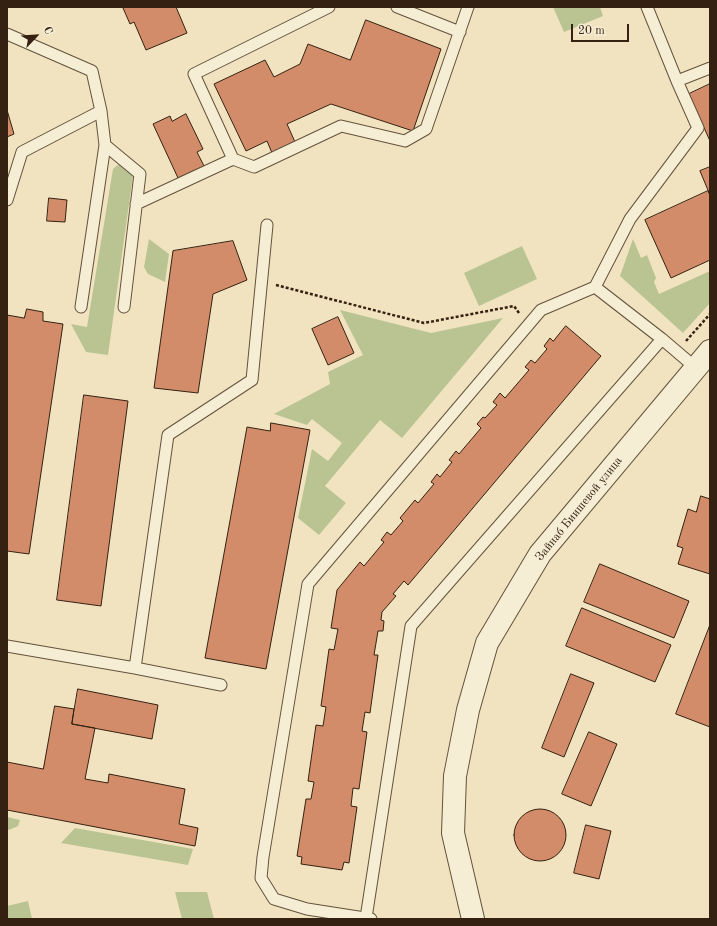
<!DOCTYPE html>
<html>
<head>
<meta charset="utf-8">
<style>
	body { margin:0 }
	#map { position:relative; width:717px; height:926px; overflow:hidden; background:#f1e3bf; font-family:"Old Standard TT",serif }
	canvas { display:block }
	.frame { position:absolute; inset:0; border:8px solid #342111; pointer-events:none }
	.north { position:absolute; left:16px; top:16px; width:40px; height:40px; -webkit-text-stroke:3px #f6edd5; paint-order:stroke; rotate:65deg; font-size:11px; font-weight:700; line-height:16px; text-align:center; color:#342111 }
	.north::after { content:''; display:block; margin:auto; width:14px; height:18px; background:#342111; clip-path:polygon(50% 0,100% 100%,50% 72%,0 100%) }
	.scale { position:absolute; left:571px; top:24px; width:58px; height:18px; box-sizing:border-box; border:2px solid #342111; border-top:0; padding-left:5px; font-size:12px; line-height:14px; white-space:nowrap; color:#342111; -webkit-text-stroke:3px #f6edd5; paint-order:stroke }
</style>
</head>
<body>
<div id="map">
<canvas width="717" height="926"></canvas>
<div class="frame"></div>
<div class="north">С</div>
<div class="scale">20 m</div>
</div>
<script>
const context = document.querySelector('canvas').getContext('2d');
context.lineJoin = 'round';
function fillPath(path, color) { context.fillStyle = color; context.fill(path, 'evenodd'); }
function strokePath(path, color, width, dash) { context.strokeStyle = color; context.lineWidth = width; context.lineCap = dash ? 'butt' : 'round'; context.setLineDash(dash || []); context.stroke(path); }
function drawText(font, color, halo, rows, align = 'center') {
  context.font = font + ' "Old Standard TT",serif'; context.lineWidth = 4; context.setLineDash([]); context.textBaseline = 'middle'; context.strokeStyle = halo; context.fillStyle = color; for (const [text, x, y, turn = 0] of rows) {
    context.save(); context.translate(x, y); context.rotate((+turn || 0) * Math.PI / 180); context.textAlign = isNaN(turn) ? turn : align; if (halo) context.strokeText(text, 0, 0); context.fillText(text, 0, 0); context.restore();
  }
}
const green = new Path2D(`
	M553 7H600L603 16 564 32Z
	M119 164 133 175 108 355 86 352 71 324 87 327 113 169Z
	M149 239 169 254 165 282 148 274 144 267Z
	M633 239 641 258 647 255 656 278 654 282 659 294 710 271V303L683 333 620 276Z
	M522 246 537 279 479 306 464 273Z
	M340 310 431 333 503 318 402 438 380 420 325 486 346 503 319 535 298 518 312 449 328 461 342 443 312 419 307 425 274 414 330 384 328 372 363 355Z
	M7 817 20 820 18 826 9 830 7 829Z
	M75 828 193 849 188 865 61 843Z
	M175 892H207L214 919H182Z
	M28 901 32 919H7V906Z`);
const building = new Path2D(`
	M126 7H176L187 33 146 50 134 22 130 24 123 8Z
	M366 20 441 49 413 131 331 104 287 124 295 142 272 153 267 141 246 151 214 84 265 60 274 77 300 64 308 44 350 60Z
	M710 84V141L689 94Z
	M7 110 14 134 7 137Z
	M186 114 203 149 197 152 204 166 178 178 153 124 170 116 172 121Z
	M710 167V195L700 171Z
	M708 191 710 195V260L671 278 645 220Z
	M49 198 67 200 65 222 47 221Z
	M233 241 247 280 213 294 198 393 154 388 173 251Z
	M27 309 43 312V321L63 324 29 554 7 551V315L24 318Z
	M338 317 354 353 328 365 312 329Z
	M566 326 601 356 408 585 404 581 393 594 396 596 382 612 381 620 384 621 383 631H378L374 655H378L370 713 365 712 362 731 367 732 359 789 353 788 351 806 357 807 349 863 344 862 342 870 301 864 302 857 297 856 306 799H311L314 782 308 781 316 725 323 726 326 707 321 706 329 649 334 650 338 629 331 628 337 590 360 562 364 566 384 542 381 540 387 532 391 535 403 521 400 518 415 500 418 503 434 484 431 482 437 474 440 477 452 462 449 460 456 451 459 454 481 428 477 424 483 417 485 418 497 405 493 402 500 393 505 398 529 370 525 367 531 360 535 363 547 349 544 346 550 338 553 341Z
	M84 395 128 401 101 606 57 600Z
	M271 423 310 430 266 669 205 658 247 427 270 431Z
	M701 496 710 499V574L678 564 683 548 677 546 688 509 696 512Z
	M600 564 689 601 674 638 584 602Z
	M582 608 671 645 655 682 566 646Z
	M710 625V727L676 714Z
	M571 674 594 683 564 757 542 748Z
	M78 689 158 705 152 739 72 724Z
	M55 706 74 709 72 724 95 728 85 779 108 783 109 774 185 789 179 824 198 828 195 846 7 810V762L43 769Z
	M589 732 617 744 591 806 562 794Z
	M514 835a26 26 0 1 1 52 0a26 26 0 1 1-52 0Z
	M586 825 611 831 599 879 574 873Z`);
const path = new Path2D(`
	M276 285 424 323 514 306 519 313
	M686 341 710 314`);
const lane = new Path2D(`
	M397 7 460 32
	M647 7 677 81 710 68
	M7 34 92 71 101 111 105 145 81 307
	M105 145 140 174 124 307
	M233 159 194 74 329 7
	M7 200 22 152 101 111
	M136 204 233 159 254 167 341 126 405 141 426 129 468 7
	M595 287 662 339 696 368
	M7 646 135 668 168 435 252 380 267 225
	M135 668 221 685
	M366 918 411 626 662 339
	M371 919 307 909 274 899 261 878 263 857 308 584 541 310 595 287 630 219 698 128 677 81`);
const street = new Path2D(`
	M473 919 453 833 455 776 468 710 487 643 540 554 710 351`);
const streetNames = [
	["Зайнаб Биишевой улица",579,509,-51]
];
fillPath(green, '#bac492');
fillPath(building, '#d28c6a');
strokePath(building, '#342111', 1);
strokePath(lane, '#63523c', 13);
strokePath(street, '#63523c', 24);
strokePath(path, '#342111', 2.5, [3, 2]);
strokePath(lane, '#f6edd5', 11);
strokePath(street, '#f6edd5', 22);
drawText('12px', '#342111', '#f6edd5', streetNames);
</script>
</body>
</html>
